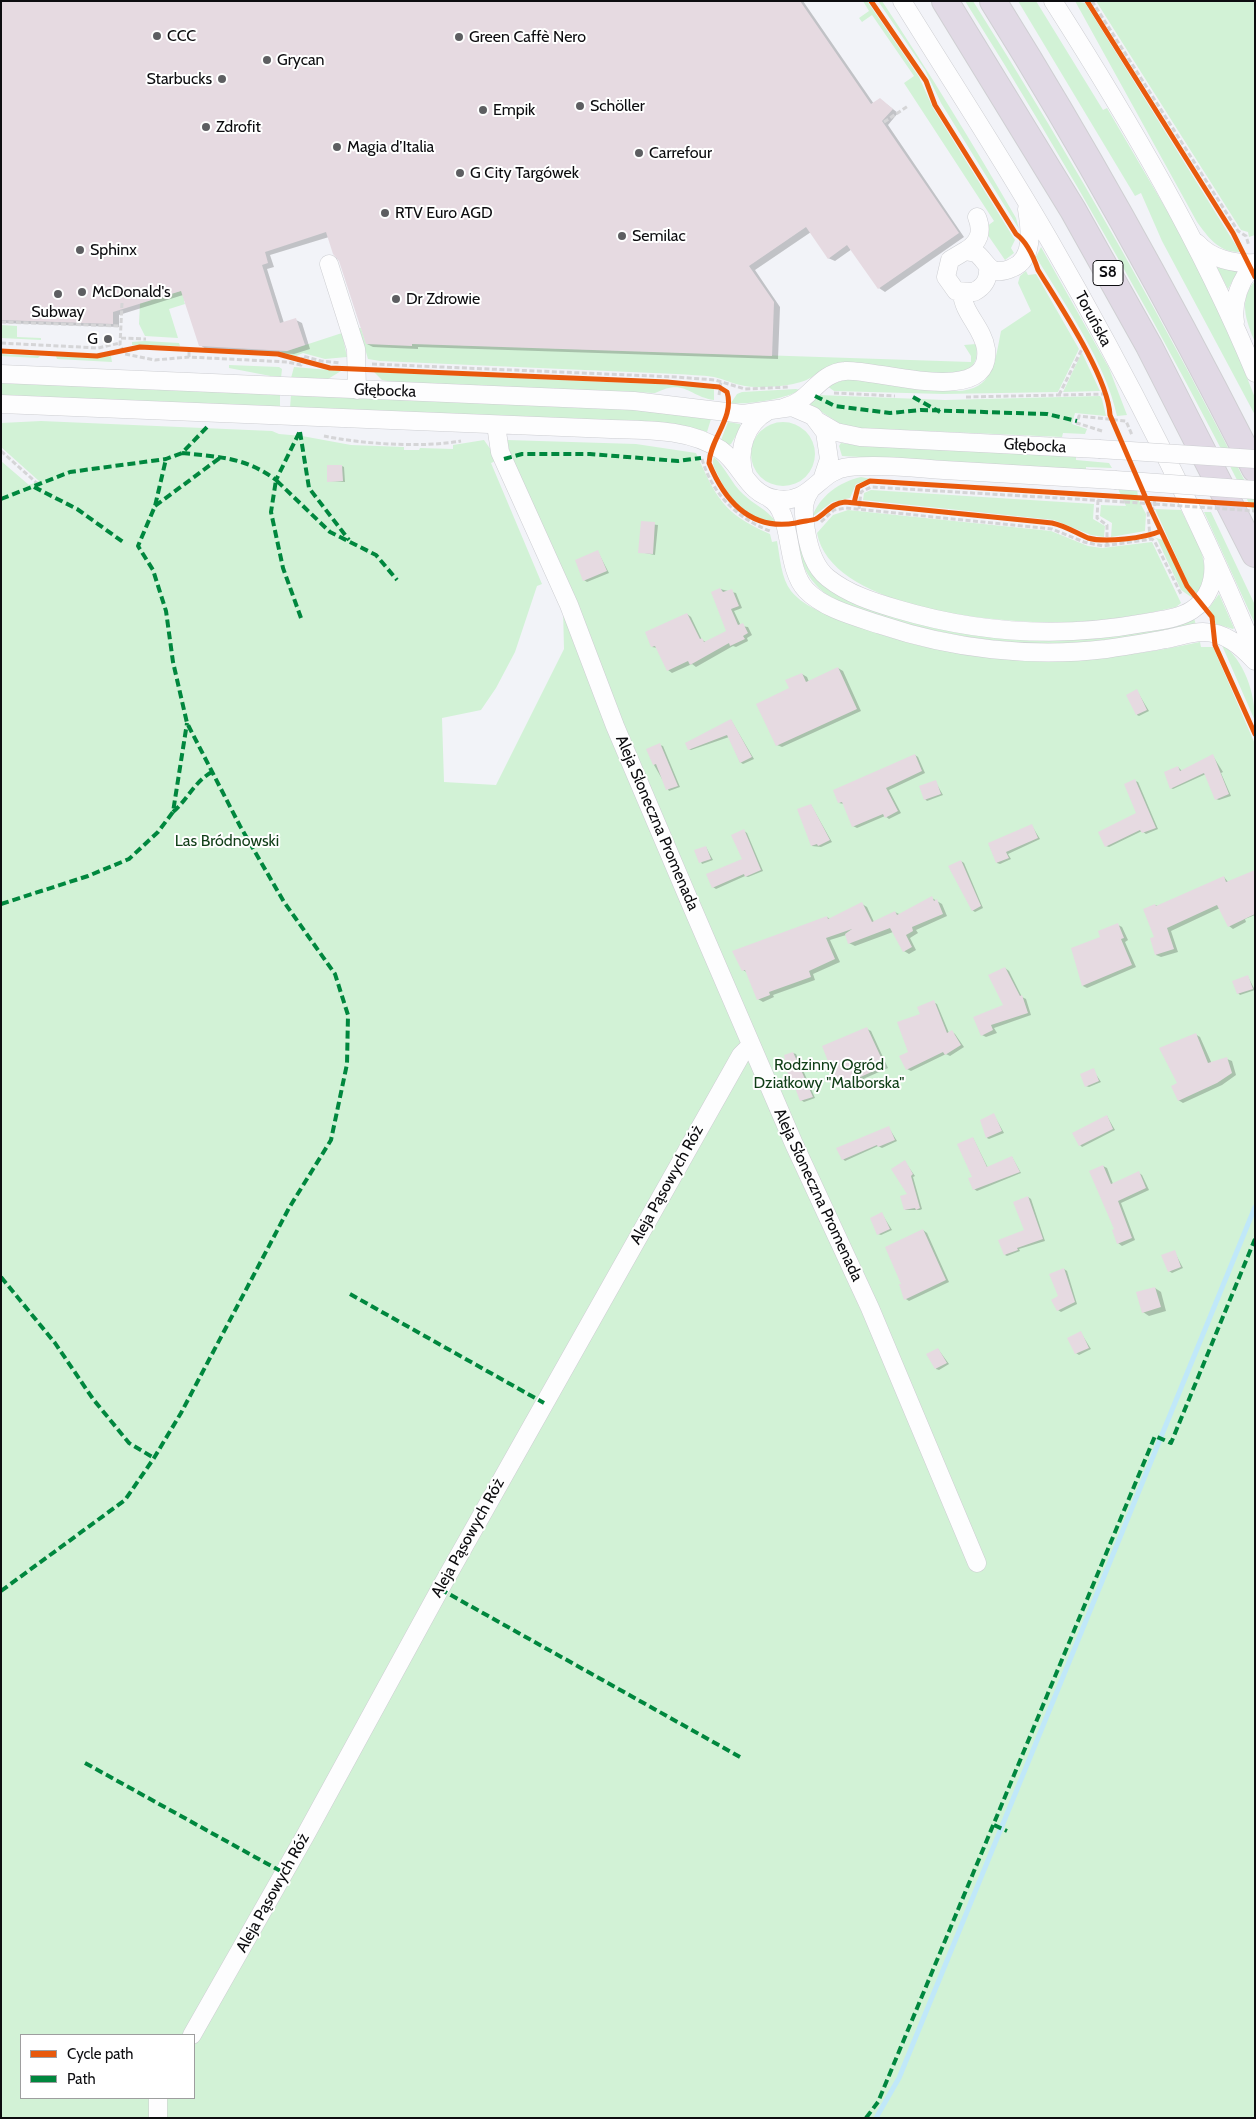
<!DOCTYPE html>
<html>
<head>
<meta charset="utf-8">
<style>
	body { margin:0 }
	#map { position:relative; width:1256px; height:2119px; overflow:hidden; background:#f2f3f8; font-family:Cabin,sans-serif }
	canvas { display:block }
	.frame { position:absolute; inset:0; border:2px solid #0d0d10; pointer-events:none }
	.legend { position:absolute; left:20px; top:2034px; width:175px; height:65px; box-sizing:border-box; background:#fff; border:1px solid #9e9e9f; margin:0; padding:6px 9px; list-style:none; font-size:15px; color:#0d0d10 }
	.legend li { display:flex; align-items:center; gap:10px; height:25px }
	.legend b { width:25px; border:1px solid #9e9e9f }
</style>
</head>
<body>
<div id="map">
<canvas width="1256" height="2119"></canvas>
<div class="frame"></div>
<ul class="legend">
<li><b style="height:6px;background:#e8590c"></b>Cycle path</li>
<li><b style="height:6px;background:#00873e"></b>Path</li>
</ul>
</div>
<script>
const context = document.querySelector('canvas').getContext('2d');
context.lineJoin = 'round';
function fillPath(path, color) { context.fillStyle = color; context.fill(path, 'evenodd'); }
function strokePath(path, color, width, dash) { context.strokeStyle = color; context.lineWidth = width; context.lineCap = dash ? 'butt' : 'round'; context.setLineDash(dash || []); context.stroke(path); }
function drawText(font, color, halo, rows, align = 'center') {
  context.font = font + ' Cabin,sans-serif'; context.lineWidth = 4; context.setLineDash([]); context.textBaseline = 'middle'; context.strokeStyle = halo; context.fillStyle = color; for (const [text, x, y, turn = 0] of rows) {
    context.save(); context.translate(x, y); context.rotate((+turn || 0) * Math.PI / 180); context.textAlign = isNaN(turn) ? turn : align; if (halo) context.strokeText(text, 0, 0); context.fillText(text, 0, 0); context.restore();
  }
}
const green = new Path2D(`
	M863 1H867L919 77 933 108 1015 240 1011 248 1014 253 1005 260 985 231 986 227 994 221 904 83 914 76 872 15 862 22 859 18 869 11Z
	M878 1H882C929 72 973 144 1016 218L1019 229 941 103 925 70Z
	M965 1H973C1075 163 1169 329 1255 501V515C1166 339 1070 168 965 1Z
	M1018 1H1036L1103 110 1107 108 1190 250 1235 347 1255 398V415L1162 241 1141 193 1135 196Z
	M1075 1 1085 3 1240 252C1219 253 1208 237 1197 222Z
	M1096 1H1255V235L1249 237 1248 232 1241 230Z
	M1041 247 1109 368 1127 415 1117 416C1106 363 1064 303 1036 257Z
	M1218 267 1238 271 1228 289 1217 268Z
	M1026 271 1028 275 1036 274 1079 349 1058 392 943 394 834 391 827 386 847 379 956 391C994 391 995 360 1001 331L1031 311 1018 283 1020 276Z
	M223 278 184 301 185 304 169 309 178 338 145 336 139 324 140 303Z
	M1255 281V342C1246 321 1238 300 1255 281Z
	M1 325 17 326V337L41 338V340L1 338Z
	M359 328H361L366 342 971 362V356L964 345 976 344C977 349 977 355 976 359 965 392 869 361 844 363 825 364 814 380 797 383 781 387 756 389 740 385 731 383 723 379 714 377 702 375 688 375 676 374L380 361 368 359Z
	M342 333 347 357 325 359 303 353 296 356 278 352 287 351Z
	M145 341 179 343 180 346 132 345V342Z
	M1082 353 1100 391 1063 392 1081 354Z
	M1 354 40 356 38 358 1 356Z
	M56 356 97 358 111 356 112 362 57 359Z
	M229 365 279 367 282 369 281 378 229 368Z
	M294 367 341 371 328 379 291 378Z
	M374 372 678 385 714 388V400C688 396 685 378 655 393L392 382 382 380Z
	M1 382 280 395V408L1 395Z
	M796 389 800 390C786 399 747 405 731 403L737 394 742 392Z
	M291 395 640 410 711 419 707 432 686 426 611 420 290 408Z
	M819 395 945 400 1100 396 1102 399 1106 416 1075 413 1072 424 1087 429 1085 434 1063 433 1062 437 859 428 842 425 811 405 810 402Z
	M41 421 272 431 279 434 302 436 351 445 404 447V450H419L420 448 453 449V445L484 440 498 460 491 463 542 584 537 586 515 652 496 688 481 710 442 718 444 782 496 785 564 649 563 608 574 603 506 444 507 440 636 444 696 453C716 497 723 514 770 534L772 542 777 541C780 557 781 578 791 591 806 609 833 617 854 625 969 669 1081 668 1200 642L1201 647H1213L1255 744V2118H1V461L29 485 39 481 1 447V423ZM21 2035H194V2098H21Z
	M751 454a32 32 0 1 1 64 0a32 32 0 1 1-64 0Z
	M728 422 740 424 741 427 731 444 729 445 721 440Z
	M841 443 856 445 1076 457V460L1109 463 1112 468 1086 467V470L842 456 839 446Z
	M714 457C726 468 731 483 743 494 754 505 767 509 776 522 749 521 728 498 718 475 715 469 711 464 714 457Z
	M861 477 871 479 856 484 850 498 832 502 812 517C820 496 839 482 861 477Z
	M1113 478 1137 486 1138 499 1146 514 1145 531 1111 537 1112 523 1100 516 1101 505 1126 506Z
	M871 490 1094 504 1093 519 1105 526 1104 537 1091 535 1054 520 863 500 864 493Z
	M1155 509 1181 510C1196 542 1214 560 1198 595L1189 585Z
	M848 510 1051 531 1088 546 1102 548 1152 542 1181 603 1176 607C1143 615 1109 620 1074 622 1010 625 832 612 817 533L833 515Z
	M1204 512H1211L1255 605V624Z
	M794 537H799L809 570 823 585 837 595 886 614 935 627 1001 638 1051 640 1194 618 1196 625C1173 630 1151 635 1128 639 1046 650 963 642 884 617 861 610 832 603 816 585 803 571 799 555 794 537Z
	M1153 537 1163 540 1185 587 1194 599 1181 590 1157 539Z
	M1219 594 1234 628 1233 629 1216 624 1209 608Z
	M1221 643C1245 661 1255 693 1255 721Z`);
const shadow = new Path2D(`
	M1 1H803L874 104 880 99 898 113 888 125 964 237 885 292 879 288 852 249 835 261 828 258 811 232 755 270 780 307 778 359 418 347V349L373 347 367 344 340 260 329 237 270 255 274 267 267 269 284 323 296 320 302 323 310 349 294 354 206 349 200 345 183 295 119 315V327L1 323Z
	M342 466 344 467 345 482 329 481Z
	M642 523 658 525 655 555 640 552Z
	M598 552 609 573 587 582 584 580Z
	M720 589 736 593 742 608 734 611 741 626 748 627 752 635 747 638 748 641 736 647 733 646 696 667 692 664 672 673 668 670 658 648 652 647 687 614 691 617 702 640 706 642 728 632Z
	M838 668 843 671 861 711 782 747 777 745 790 688 802 674 807 677 809 682Z
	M1137 691 1149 711 1139 716 1137 715Z
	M731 720 754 759 743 764 740 762 729 737 691 750 689 749Z
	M660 745 663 746 680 787 669 791 654 765Z
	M915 755 918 757 925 773 889 790 901 813 889 819 885 816 857 828 853 826 844 804 839 803Z
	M1213 756 1223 772 1221 773 1231 796 1219 800 1216 799 1206 774 1173 789 1171 788 1178 767 1182 771Z
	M935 781 943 795 927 801 925 799Z
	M1135 781 1138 782 1158 829 1146 834 1142 831 1109 847 1106 846 1138 814Z
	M811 805 832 842 821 847 812 846 799 810Z
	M1032 826 1040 839 1008 854 1011 859 1000 864 997 863 989 844Z
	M744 831 747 833 763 871 748 877 745 876 716 889 713 887 744 860Z
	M706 847 713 860 702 864 696 851Z
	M961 861 964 863 983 908 975 912 972 910Z
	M1255 871V915L1245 919 1246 922 1233 929 1229 926 1220 908 1171 931 1178 952 1161 957 1156 955 1155 905 1158 906 1224 877 1229 883Z
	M932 898 942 904 947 916 916 930 918 933 910 938 916 950 909 954 904 951 893 932 855 946 849 943 846 935 830 940 840 962 813 974 815 980 773 995 774 997 763 1002 758 999 748 973 743 970 827 917 830 919 862 904 867 907 874 922 895 912 901 915Z
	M1118 925 1122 927 1128 940 1125 942 1136 967 1087 988 1083 986 1102 938Z
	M1005 968 1009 971 1022 997 1026 999 1031 1015 994 1028 997 1033 986 1037 982 1035 1004 1005Z
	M1248 977 1255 990 1240 995 1238 993Z
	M933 1002 937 1004 949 1033 952 1032 955 1034 964 1047 950 1056 946 1054 911 1071 907 1069 910 1052 922 1014Z
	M867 1029 871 1031 888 1068 843 1088 839 1086Z
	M1195 1034 1200 1037 1212 1064 1227 1059 1232 1061 1236 1075 1222 1085 1183 1103 1178 1100V1084Z
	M793 1053 796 1054 815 1098 804 1102 801 1100Z
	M1093 1070 1101 1082 1089 1087 1086 1086Z
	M994 1115 1004 1133 989 1139 987 1138Z
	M1107 1116 1115 1130 1082 1147 1080 1145Z
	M889 1128 897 1141 882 1148 878 1146 845 1161 843 1159Z
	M973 1138 988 1168 1012 1157 1021 1173 977 1191 974 1189Z
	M905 1162 915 1176 913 1177 922 1209 920 1210H905L909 1195Z
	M1103 1166 1107 1168 1113 1184 1139 1173 1142 1175 1149 1190 1121 1203 1135 1240 1122 1246 1118 1243Z
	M1028 1197 1031 1199 1045 1241 1019 1249 1020 1251 1007 1256 1005 1255 1026 1230 1015 1202Z
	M882 1214 892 1230 881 1235 878 1234Z
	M923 1230 927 1233 949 1282 909 1301 906 1299 902 1284Z
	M1174 1251 1183 1268 1172 1273 1169 1271Z
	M1064 1269 1067 1271 1077 1304 1061 1312 1058 1310Z
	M1155 1288 1161 1292 1166 1311 1149 1316 1143 1312Z
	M1081 1333 1091 1349 1079 1355 1076 1353Z
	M938 1349 949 1364 939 1370 936 1369Z`);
const stream = new Path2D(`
	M876 2118 899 2078 1255 1207`);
const building = new Path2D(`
	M1 1H800L871 104 880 98 893 109 882 121 959 233 878 289 847 245 828 259 806 227 749 266 774 302 772 356 412 344V346L366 344 339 261 333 254 326 232 265 252 268 263 262 265 280 323 296 318 305 345 287 351 199 346 181 291 113 312V324L1 320Z
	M327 465H342L343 481 327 482Z
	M641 521 655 522 653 554 638 553Z
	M598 550 607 571 583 581 575 560Z
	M720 588 723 592 732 589 739 606 731 609 738 625 743 623 748 633 743 636 745 639 730 646 729 643 690 665 688 661 667 671 655 646 651 647 645 632 687 613 700 639 702 638 704 642 726 631 711 592Z
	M838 667 857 709 776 746 756 704 789 688 785 680 802 673 806 682Z
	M1137 689 1147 710 1136 715 1126 695Z
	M731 719 752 757 740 763 727 735 688 750 685 743Z
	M660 743 678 786 666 790 656 764 653 765 646 749Z
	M915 754 922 771 886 788 898 811 885 818 883 814 852 827 842 802 838 803 833 790Z
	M1213 754 1229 794 1215 800 1204 773 1170 789 1164 772 1178 766 1180 771Z
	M1135 779 1156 828 1142 833 1140 830 1105 847 1098 832 1136 813 1124 784Z
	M936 780 941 794 924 800 919 786Z
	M811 804 830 840 818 846 817 844 811 846 797 809Z
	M1032 824 1038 838 1006 852 1009 858 996 863 988 843Z
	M744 829 761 870 745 877 744 874 712 888 706 874 742 859 731 835Z
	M706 846 711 859 699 863 694 850Z
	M961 860 981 906 972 911 948 866Z
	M1255 870V914L1228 927 1217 905 1167 928 1174 949 1155 955 1150 938 1154 937 1143 909 1155 904 1156 906 1224 876 1226 882Z
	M932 896 934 901 937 899 943 914 912 927 913 931 906 935 912 947 903 952 890 928 848 944 845 934 852 929 826 938 835 959 809 971 811 977 769 992 770 995 757 1000 745 970 742 971 732 951 811 922 827 916 828 919 862 902 872 922 895 911 897 915Z
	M1118 923 1124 938 1121 939 1132 965 1082 986 1071 948 1100 937 1098 931Z
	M1005 967 1020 996 1022 995 1028 1013 991 1025 993 1030 981 1036 973 1017 1003 1005 988 975Z
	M1248 975 1253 989 1237 994 1232 981Z
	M934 1000 947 1033 952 1030 961 1045 945 1055 943 1052 906 1070 899 1056 908 1052 897 1022 920 1014 917 1007Z
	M867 1027 885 1066 838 1087 822 1046Z
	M1196 1033 1208 1063 1227 1057 1232 1073 1217 1083 1178 1101 1171 1086 1177 1083 1159 1048Z
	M793 1052 813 1097 800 1101 791 1077 790 1078 782 1061 785 1059 784 1055Z
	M1094 1068 1099 1081 1085 1087 1080 1074Z
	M994 1113 1002 1131 986 1138 980 1120Z
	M1107 1115 1113 1129 1079 1146 1072 1133Z
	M889 1126 895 1140 878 1147 877 1145 842 1160 836 1148Z
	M973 1137 987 1167 1012 1156 1020 1172 973 1190 968 1178 972 1177 957 1144Z
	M905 1160 913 1174 911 1176 920 1208 916 1210 915 1208 904 1210 900 1196 907 1194 891 1169Z
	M1103 1165 1111 1184 1139 1171 1146 1188 1118 1201 1132 1238 1117 1244 1112 1230 1114 1229 1089 1171Z
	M1028 1196 1043 1239 1017 1248 1018 1250 1004 1255 998 1240 1024 1230 1013 1202Z
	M882 1212 890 1229 877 1235 870 1218Z
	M923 1229 946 1280 904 1300 899 1284H901L885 1247Z
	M1175 1250 1181 1267 1168 1272 1161 1255Z
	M1064 1268 1075 1302 1057 1311 1051 1300 1058 1296 1049 1274Z
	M1155 1287 1161 1307 1142 1313 1136 1292Z
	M1081 1331 1089 1348 1075 1354 1067 1338Z
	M938 1348 947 1363 935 1369 926 1354Z`);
const path = new Path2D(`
	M1092 1 1238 231 1246 236 1249 246
	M884 122 908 106
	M122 303 120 345 125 354 155 360 189 357 287 362 301 365 303 356 321 361 340 363
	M1 322 121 326
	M121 338 146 339
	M1 343 98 348 120 343
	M189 357V350
	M372 364 676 377 715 380 745 389 789 387
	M834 393 895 396
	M719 395 721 382
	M1059 395 1083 347
	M966 397 1106 394
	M1102 431 1077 423 1079 416 1126 421 1132 435
	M324 436C362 444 423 448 461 441
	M1 451 39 485
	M702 459C712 493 736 518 770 531
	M1098 500 1097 518 1107 525V546
	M859 509 861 492 871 487 1125 502
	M821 522 834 510 846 508 1052 529 1084 542 1103 546 1152 539 1155 542 1182 596
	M1150 539 1148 511 1155 508 1154 498`);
const minor = new Path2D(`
	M902 1C952 82 1004 161 1051 243 1127 375 1197 512 1255 652
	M1053 1C1129 120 1201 243 1255 373
	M1197 243C1211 259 1234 264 1255 263
	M965 251C979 243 983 232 977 217
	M329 264 356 349 357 390
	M988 267C989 279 985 286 974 292L956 291 946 277 950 260 965 251 976 253C983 258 986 266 993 270 999 272 1006 271 1012 268 1035 259 1030 228 1027 209
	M1235 322C1232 302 1240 279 1255 264
	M1 374 634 401 743 414 792 407 813 416 825 432 829 459 823 477
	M1 404 611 429C647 430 690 429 721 450 742 465 748 495 776 499 812 505 818 470 849 467 880 464 913 468 944 470 1001 473 1058 477 1115 480
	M785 407C810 402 818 373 845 371 874 368 993 409 986 349 983 328 963 313 962 293
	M819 422 836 432 860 437 1099 449
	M496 425 500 452 569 605 615 726 692 907 794 1144 870 1308 977 1563
	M744 475C737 450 745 424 768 411
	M810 491C801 503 804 517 806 531 809 549 814 567 828 578 848 594 873 602 897 609 977 633 1062 638 1144 623 1160 620 1178 619 1192 610 1209 599 1215 580 1213 561
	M769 498C794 511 784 567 806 590 824 609 857 617 881 625 952 649 1032 658 1106 649 1126 646 1146 643 1166 639 1178 637 1191 632 1203 632 1225 632 1241 646 1255 661
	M192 2035 305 1836 440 1589 741 1055 751 1045
	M158 2118V2098`);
const highway = new Path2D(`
	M945 1 1073 210 1149 346 1255 554
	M993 1C1088 153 1174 309 1255 469`);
const pathBridge = new Path2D(`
	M1125 502 1255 511`);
const minorBridge = new Path2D(`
	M1099 449 1255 459
	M1115 480 1255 490`);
const quiet = new Path2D(`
	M815 396 835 406 890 413 921 410 1047 414 1077 421
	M913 397 940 412
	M300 432 309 488 349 540
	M182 453C219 457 245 457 276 480L300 431
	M504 459 522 454H590L678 461 701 458
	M34 487 77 509 123 542
	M1 499 70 472 166 459 182 453 208 426
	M155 506 221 457
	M301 618 283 568 271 512 276 480 330 532 376 555 397 580
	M173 812C188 799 195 781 212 772
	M1 904 88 876 129 859 158 832 173 812 187 723
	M1 1277 55 1343 93 1399 129 1443 154 1458
	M350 1294 544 1403
	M440 1589 740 1757
	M1 1591 125 1500 154 1458 181 1413 289 1208 331 1140 347 1064 348 1015 335 974 284 902 240 826 187 723 173 662 166 611 153 570 138 546 155 506 166 459
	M85 1763 284 1873
	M994 1825 1007 1831
	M866 2118 878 2102 1155 1436 1171 1443 1255 1239`);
const cycleway = new Path2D(`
	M871 1 926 81 935 105 1016 234C1027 242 1034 258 1038 270 1059 304 1108 377 1110 415L1151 510 1187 586 1212 617 1215 645 1255 734
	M1087 1 1233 233 1255 277
	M1 351 97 356 140 347 278 354 330 368 667 382 719 387 727 392C735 417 710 439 709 463 725 502 751 531 796 523 802 521 810 521 816 519 827 513 831 503 845 502L1052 523C1066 526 1076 533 1088 538 1105 543 1145 538 1161 531
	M854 503 858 487 870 481 1255 505`);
const markers = [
	[157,36,5,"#5d5e61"],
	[459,37,5,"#5d5e61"],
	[267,60,5,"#5d5e61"],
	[222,79,5,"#5d5e61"],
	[580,106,5,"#5d5e61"],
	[483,110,5,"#5d5e61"],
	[206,127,5,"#5d5e61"],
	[337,147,5,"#5d5e61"],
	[639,153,5,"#5d5e61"],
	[460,173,5,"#5d5e61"],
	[385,213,5,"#5d5e61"],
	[622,236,5,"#5d5e61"],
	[80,250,5,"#5d5e61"],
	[82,292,5,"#5d5e61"],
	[58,294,5,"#5d5e61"],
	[396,299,5,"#5d5e61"],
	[108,339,5,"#5d5e61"]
];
const shields = [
	[1108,273,30]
];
const shieldNames = [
	["S8",1108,273]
];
const poiNames = [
	["CCC",167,36],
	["Green Caffè Nero",469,37],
	["Grycan",277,60],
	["Starbucks",212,79,"right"],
	["Schöller",590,106],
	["Empik",493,110],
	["Zdrofit",216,127],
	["Magia d’Italia",347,147],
	["Carrefour",649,153],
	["G City Targówek",470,173],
	["RTV Euro AGD",395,213],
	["Semilac",632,236],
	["Sphinx",90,250],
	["McDonald's",92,292],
	["Dr Zdrowie",406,299],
	["Subway",58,312,"center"],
	["G",98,339,"right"]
];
const streetNames = [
	["Toruńska",1093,319,62],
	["Głębocka",385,391,2],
	["Głębocka",1035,446,3],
	["Aleja Słoneczna Promenada",657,823,67],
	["Aleja Pąsowych Róż",667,1185,-61],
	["Aleja Słoneczna Promenada",818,1195,65],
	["Aleja Pąsowych Róż",468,1538,-61],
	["Aleja Pąsowych Róż",273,1893,-61]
];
const parkNames = [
	["Las Bródnowski",227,841],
	["Rodzinny Ogród",829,1065],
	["Działkowy \"Malborska\"",829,1083]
];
fillPath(green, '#d2f2d6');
fillPath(shadow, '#0003');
strokePath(stream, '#c0e8f9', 5);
fillPath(building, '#e6dae1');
strokePath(minor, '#cdced2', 19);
strokePath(highway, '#cfcfd2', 28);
strokePath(path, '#d5d5d7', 3, [5, 2.5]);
strokePath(minor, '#fdfdfe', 18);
strokePath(highway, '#e1d9e5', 26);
strokePath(minorBridge, '#cdced2', 19, []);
strokePath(pathBridge, '#d5d5d7', 3, [5, 2.5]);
strokePath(minorBridge, '#fdfdfe', 18);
strokePath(quiet, '#00873e', 4, [8, 4]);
strokePath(cycleway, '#e8590c', 5);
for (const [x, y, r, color] of markers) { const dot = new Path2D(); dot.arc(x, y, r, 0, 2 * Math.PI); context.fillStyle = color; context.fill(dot); strokePath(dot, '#fff', 2); }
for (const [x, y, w] of shields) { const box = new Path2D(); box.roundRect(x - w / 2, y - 12.5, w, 25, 4); context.fillStyle = '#fff'; context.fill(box); strokePath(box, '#0d0d10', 1); }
drawText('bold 15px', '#0d0d10', null, shieldNames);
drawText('16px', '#0d0d10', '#fff', poiNames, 'left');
drawText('16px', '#0d0d10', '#fff', streetNames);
drawText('16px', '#103e17', '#fff', parkNames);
</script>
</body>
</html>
